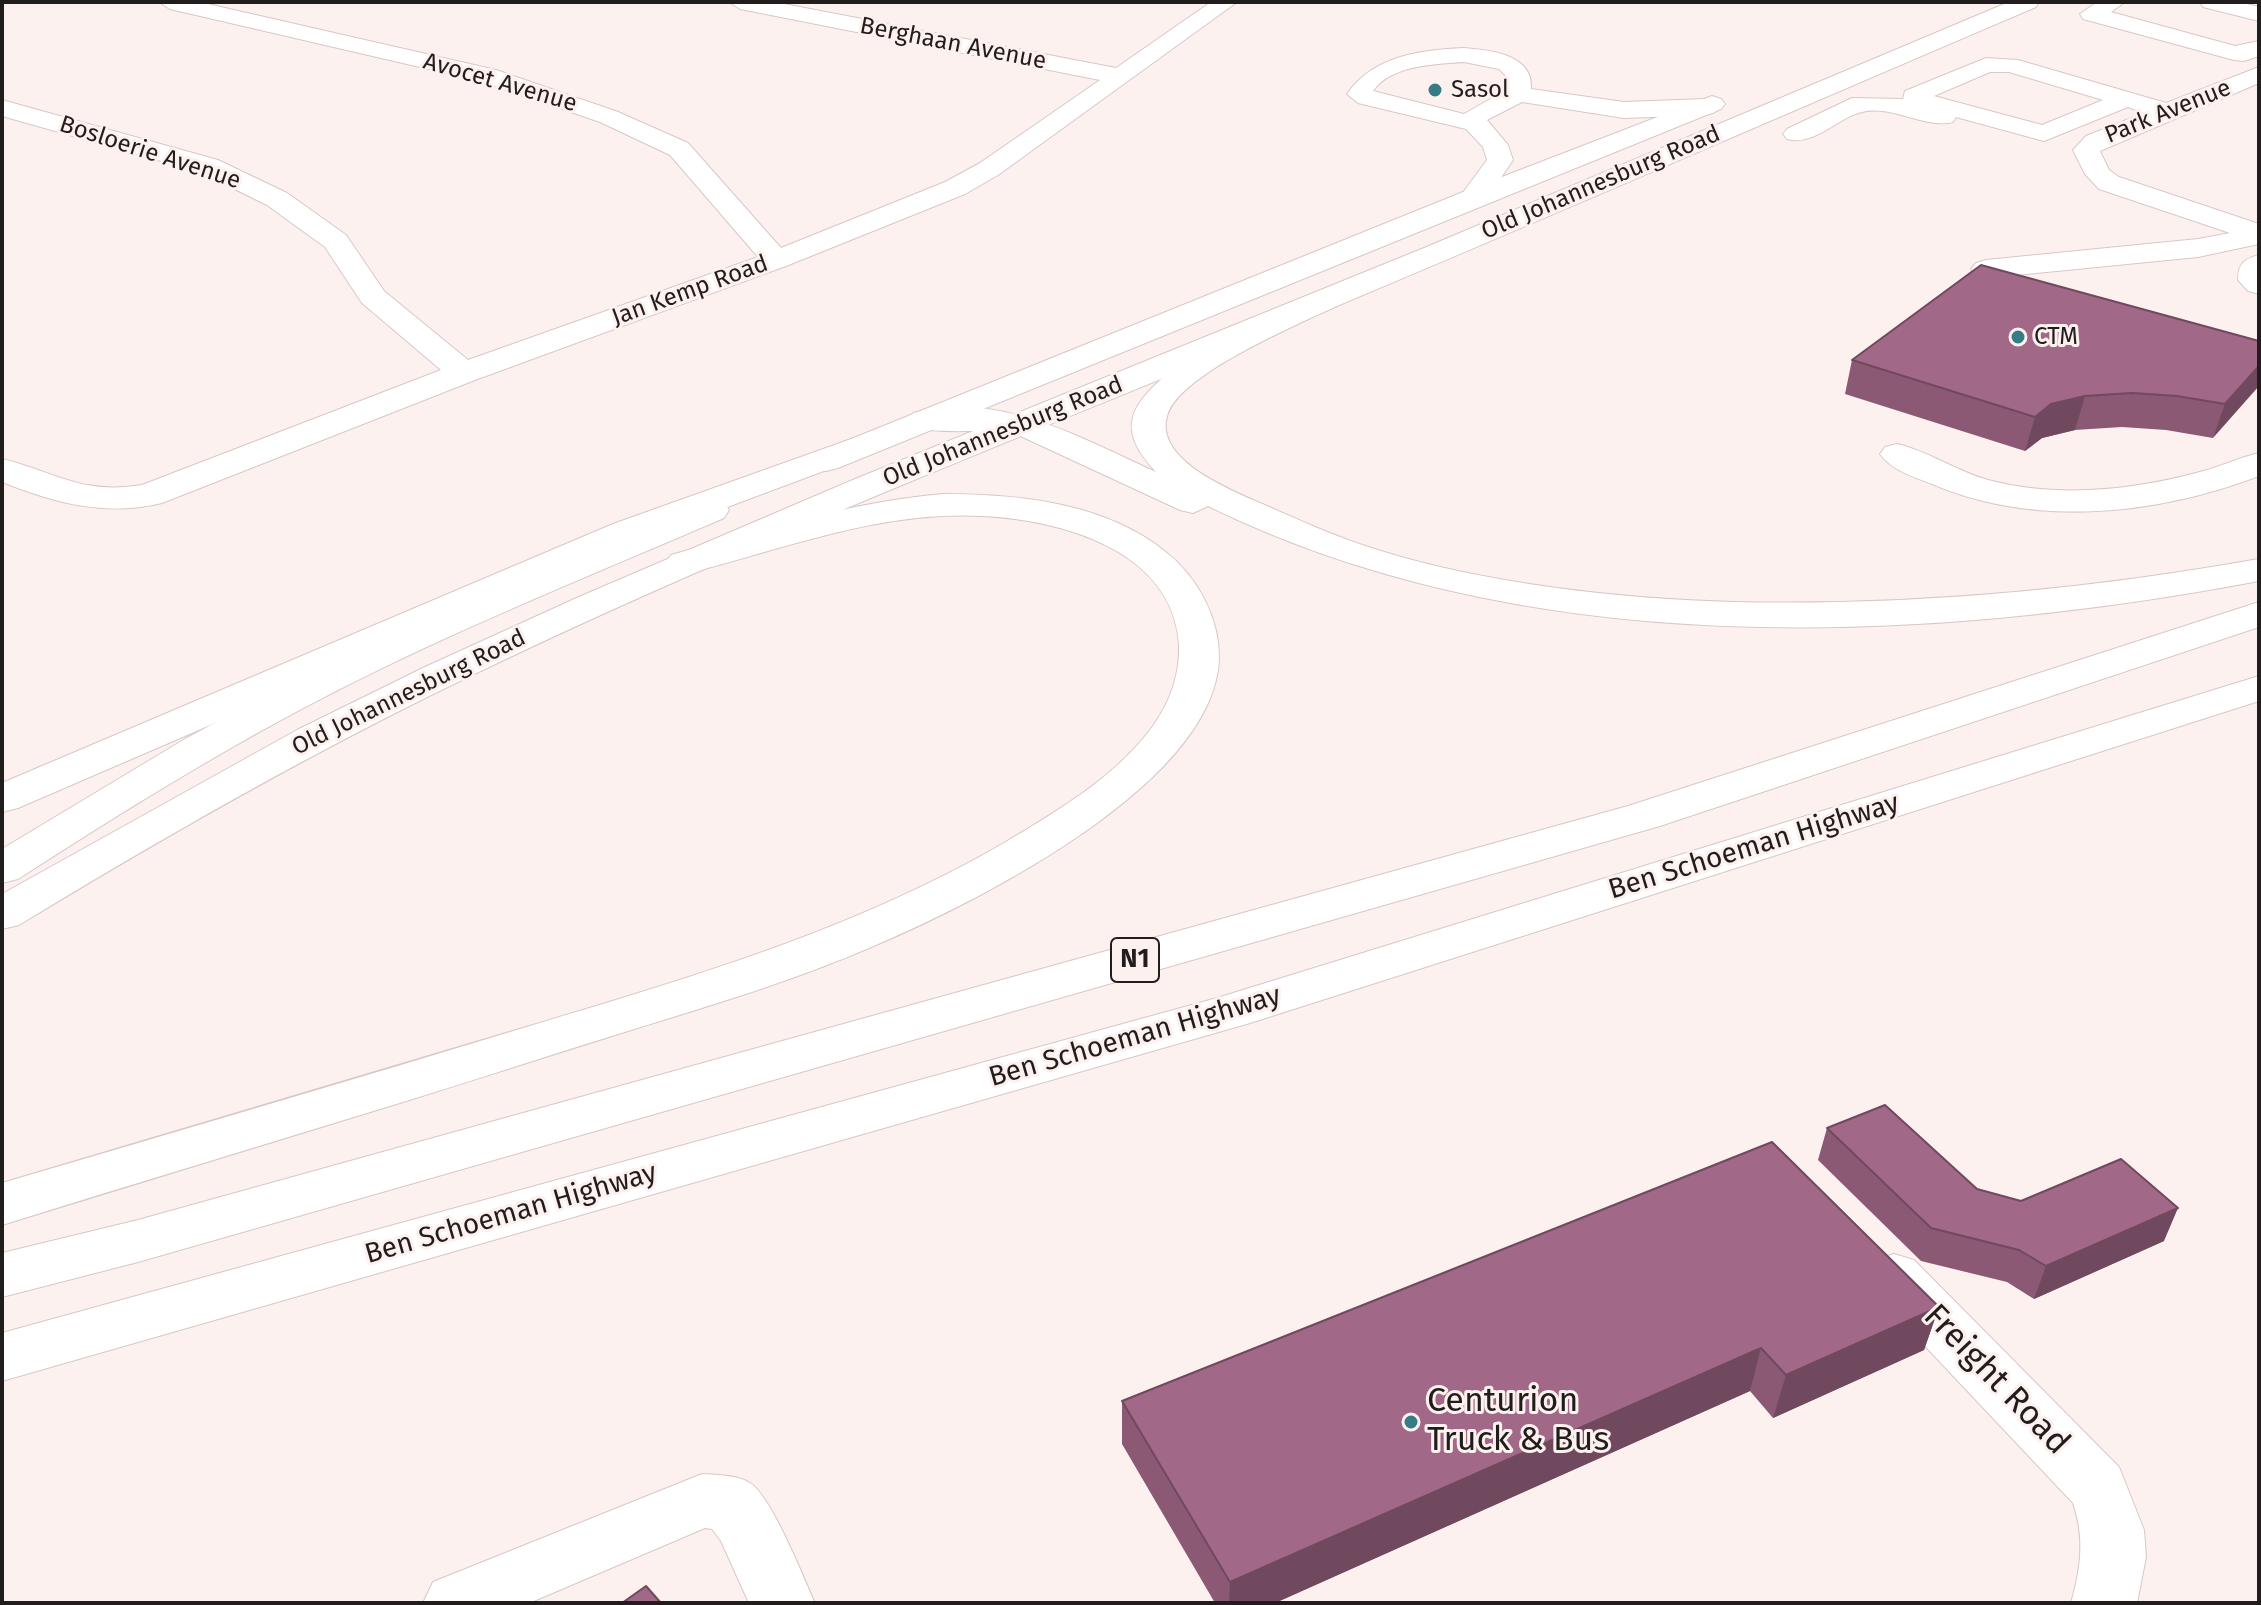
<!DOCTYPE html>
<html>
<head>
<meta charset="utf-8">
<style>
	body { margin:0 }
	#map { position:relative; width:2261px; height:1605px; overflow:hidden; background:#fdf1f0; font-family:"Fira Sans",sans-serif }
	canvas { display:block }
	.frame { position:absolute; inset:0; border:4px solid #221d1d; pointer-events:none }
</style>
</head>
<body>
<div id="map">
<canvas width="2261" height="1605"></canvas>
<div class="frame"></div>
</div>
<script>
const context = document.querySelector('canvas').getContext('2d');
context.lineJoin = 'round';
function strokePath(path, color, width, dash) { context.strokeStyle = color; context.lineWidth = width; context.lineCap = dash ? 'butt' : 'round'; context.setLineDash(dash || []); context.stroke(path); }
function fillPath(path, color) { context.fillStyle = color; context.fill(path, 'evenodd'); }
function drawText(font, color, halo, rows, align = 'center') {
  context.font = font + ' "Fira Sans",sans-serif'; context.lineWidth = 6; context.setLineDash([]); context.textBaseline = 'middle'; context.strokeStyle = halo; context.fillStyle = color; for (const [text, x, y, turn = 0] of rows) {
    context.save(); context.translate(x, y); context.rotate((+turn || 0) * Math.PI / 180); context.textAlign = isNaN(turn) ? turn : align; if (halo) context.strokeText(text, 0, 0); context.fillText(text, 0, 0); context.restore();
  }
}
const minor = new Path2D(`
	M159 2H199L496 70 618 112 688 143 781 248 945 182 980 163 1100 80 740 9 729 2H774L1116 68 1211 2H1237L998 175 965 194 786 266 475 380 162 503C105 517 55 503 2 482V459C56 472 81 495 142 485L441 370 362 303 325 247 267 205 200 172 2 116V100L218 160 287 193 346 235 384 291 468 360 758 257 670 155 600 122 480 81 170 9Z
	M2097 2H2125L2111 12 2235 46 2259 41V56L2244 61 2234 60 2083 19 2080 14Z
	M2200 2H2238L2259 7V21L2203 7Z
	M1464 48C1489 50 1534 54 1531 89L1624 102 1706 99 1715 102 1719 107 1715 112 1706 115 1624 118 1522 102 1487 120 1508 145 1513 160 1483 204 1473 206 1463 204 1459 198 1487 160 1483 147 1466 129 1358 103 1347 94C1373 56 1420 50 1464 48ZM1464 62 1499 69 1507 77 1506 90 1464 114 1373 91C1391 65 1435 64 1464 62Z
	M1986 58 2018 60 2166 103 2259 67V83L2100 151 2109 170 2119 177 2259 224V244L2198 257 1986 278 1976 275 1971 269 1976 263 1986 260 2198 239 2230 233 2099 189 2085 174 2073 150 2086 136 2144 113 2128 107 2044 141 1956 117 1953 122C1926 129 1896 107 1867 111 1840 114 1816 147 1787 139L1783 134 1787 129 1852 98 1903 99 1905 91ZM1990 72H2009L2103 100 2042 125 1934 96Z
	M2259 255V294L2248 291 2238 280C2238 264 2244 259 2259 255Z
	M1897 444C1928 451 1956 471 1988 480 2060 499 2136 490 2207 470 2224 465 2241 457 2259 453V476C2156 515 2035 528 1932 484 1914 477 1891 470 1880 454L1885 447Z
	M1894 1254 1914 1260 2119 1467 2144 1530 2146 1557 2137 1603H2071C2081 1568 2085 1538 2073 1503L1874 1292 1866 1276 1874 1260Z
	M702 1474C718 1475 737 1475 750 1483 772 1497 803 1577 815 1603H749L721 1541 712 1529 705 1528 529 1603H423L433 1582Z`);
const major = new Path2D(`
	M2009 2H2039L2036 7C1773 119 1511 234 1246 344 982 453 715 557 458 682 307 755 162 838 19 925L2 929V894L297 730 425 667 581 596 855 479 1424 248Z
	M1712 96 1721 99 1725 104 1721 109 838 468 826 471 814 468 809 461 814 454 1463 192Z
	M711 499 724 502 729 510 724 518C594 574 462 627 336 691 226 747 122 812 18 879L2 883V849L185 739 308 673 453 606Z`);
const highway = new Path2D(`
	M1332 288 1343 291 1347 297 1343 303C1302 323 1179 373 1167 416 1155 458 1224 487 1253 500 1295 518 1337 538 1381 551 1487 584 1622 599 1733 602 1910 606 2085 590 2259 559V581C1919 645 1526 662 1208 506L1193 513 1180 510 1014 433C981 428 945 435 913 427L908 420 913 413C1002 391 1078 437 1156 472 1143 458 1127 438 1133 417 1146 368 1284 300 1332 288Z
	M868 433 880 436 885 443 880 450 639 540 18 808 2 812V783L613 524Z
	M943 494C1019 494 1107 503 1167 553 1198 578 1220 619 1219 659 1214 784 977 902 876 945 796 980 712 1005 628 1031 553 1054 478 1079 403 1102 270 1143 136 1183 2 1225V1183C179 1131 356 1079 533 1025 695 976 856 929 1004 843 1057 811 1116 777 1153 726 1170 702 1180 674 1179 645 1173 550 1061 520 983 516 879 510 782 550 684 574L671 571 665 563 671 555C761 530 850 502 943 494Z
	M2259 602V627L1660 826 138 1262 2 1297V1253L138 1220 1628 806Z
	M2259 676V701L1250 1023 2 1381V1333L1217 998Z`);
const wall = new Path2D(`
	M2259 341 2213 438 2166 430 2122 427 2075 430 2042 438 2025 451 1845 394 1852 360Z
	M1827 1128 1977 1189 2164 1241 2034 1299 2007 1282 1921 1261 1818 1160Z
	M1939 1307 1924 1350 1773 1418 1750 1391 1275 1603H1215L1122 1444V1401Z`);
const shadedWall = new Path2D(`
	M2259 366V386L2213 438 2225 404Z
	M2085 396 2075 430 2042 438 2025 451 2035 417 2051 404Z
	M2178 1208 2164 1241 2034 1299 2046 1266Z
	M1939 1307 1924 1350 1773 1418 1786 1375Z
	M1761 1348 1750 1391 1275 1603H1229L1230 1582Z`);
const building = new Path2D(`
	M1981 265 2259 341V366L2225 404 2177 396 2132 393 2085 396 2051 404 2035 417 1852 360Z
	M1885 1105 1977 1189 2021 1201 2121 1159 2178 1208 2046 1266 2019 1250 1931 1228 1827 1128Z
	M1772 1142 1939 1307 1786 1375 1761 1348 1230 1582 1122 1401Z
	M646 1586 661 1603H622Z`);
const markers = [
	[1435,90,8,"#357c86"],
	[2018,337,8,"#357c86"],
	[1411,1422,8,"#357c86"]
];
const farStreetnames = [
	["Berghaan Avenue",953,44,11],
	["Avocet Avenue",500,83,16],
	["Park Avenue",2168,112,-22],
	["Bosloerie Avenue",150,153,18],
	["Old Johannesburg Road",1601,183,-23],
	["Jan Kemp Road",690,291,-20],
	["Old Johannesburg Road",1003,432,-22],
	["Old Johannesburg Road",409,693,-26]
];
const farPoinames = [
	["Sasol",1451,90],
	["CTM",2034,337]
];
const shields = [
	[1135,960,48]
];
const shieldNames = [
	["N1",1135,960]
];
const streetNames = [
	["Ben Schoeman Highway",1754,847,-17],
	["Ben Schoeman Highway",1135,1037,-16],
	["Ben Schoeman Highway",511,1214,-16]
];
const nearStreetnames = [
	["Freight Road",1996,1380,46]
];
const nearPoinames = [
	["Centurion",1427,1402],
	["Truck & Bus",1427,1441]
];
strokePath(minor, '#d7c8c7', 2);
strokePath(major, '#d7c8c7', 2);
strokePath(highway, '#d7c8c7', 2);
fillPath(minor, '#fff');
fillPath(major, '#fff');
fillPath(highway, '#fff');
fillPath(wall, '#8b5974');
fillPath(shadedWall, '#71495e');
fillPath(building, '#a26887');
strokePath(building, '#71495e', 2);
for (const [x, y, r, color] of markers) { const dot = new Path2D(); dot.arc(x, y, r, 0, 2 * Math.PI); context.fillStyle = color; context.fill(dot); strokePath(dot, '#fdf1f0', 3); }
drawText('24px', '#221d1d', '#fdf1f0', farStreetnames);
drawText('24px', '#221d1d', '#fdf1f0', farPoinames, 'left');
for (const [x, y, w] of shields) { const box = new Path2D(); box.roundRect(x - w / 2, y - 22, w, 44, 6); context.fillStyle = '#fdf1f0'; context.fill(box); strokePath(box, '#221d1d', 2); }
drawText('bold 26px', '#221d1d', null, shieldNames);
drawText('28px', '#221d1d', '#fdf1f0', streetNames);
drawText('34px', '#221d1d', '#fdf1f0', nearStreetnames);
drawText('34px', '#221d1d', '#fdf1f0', nearPoinames, 'left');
</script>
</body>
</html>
